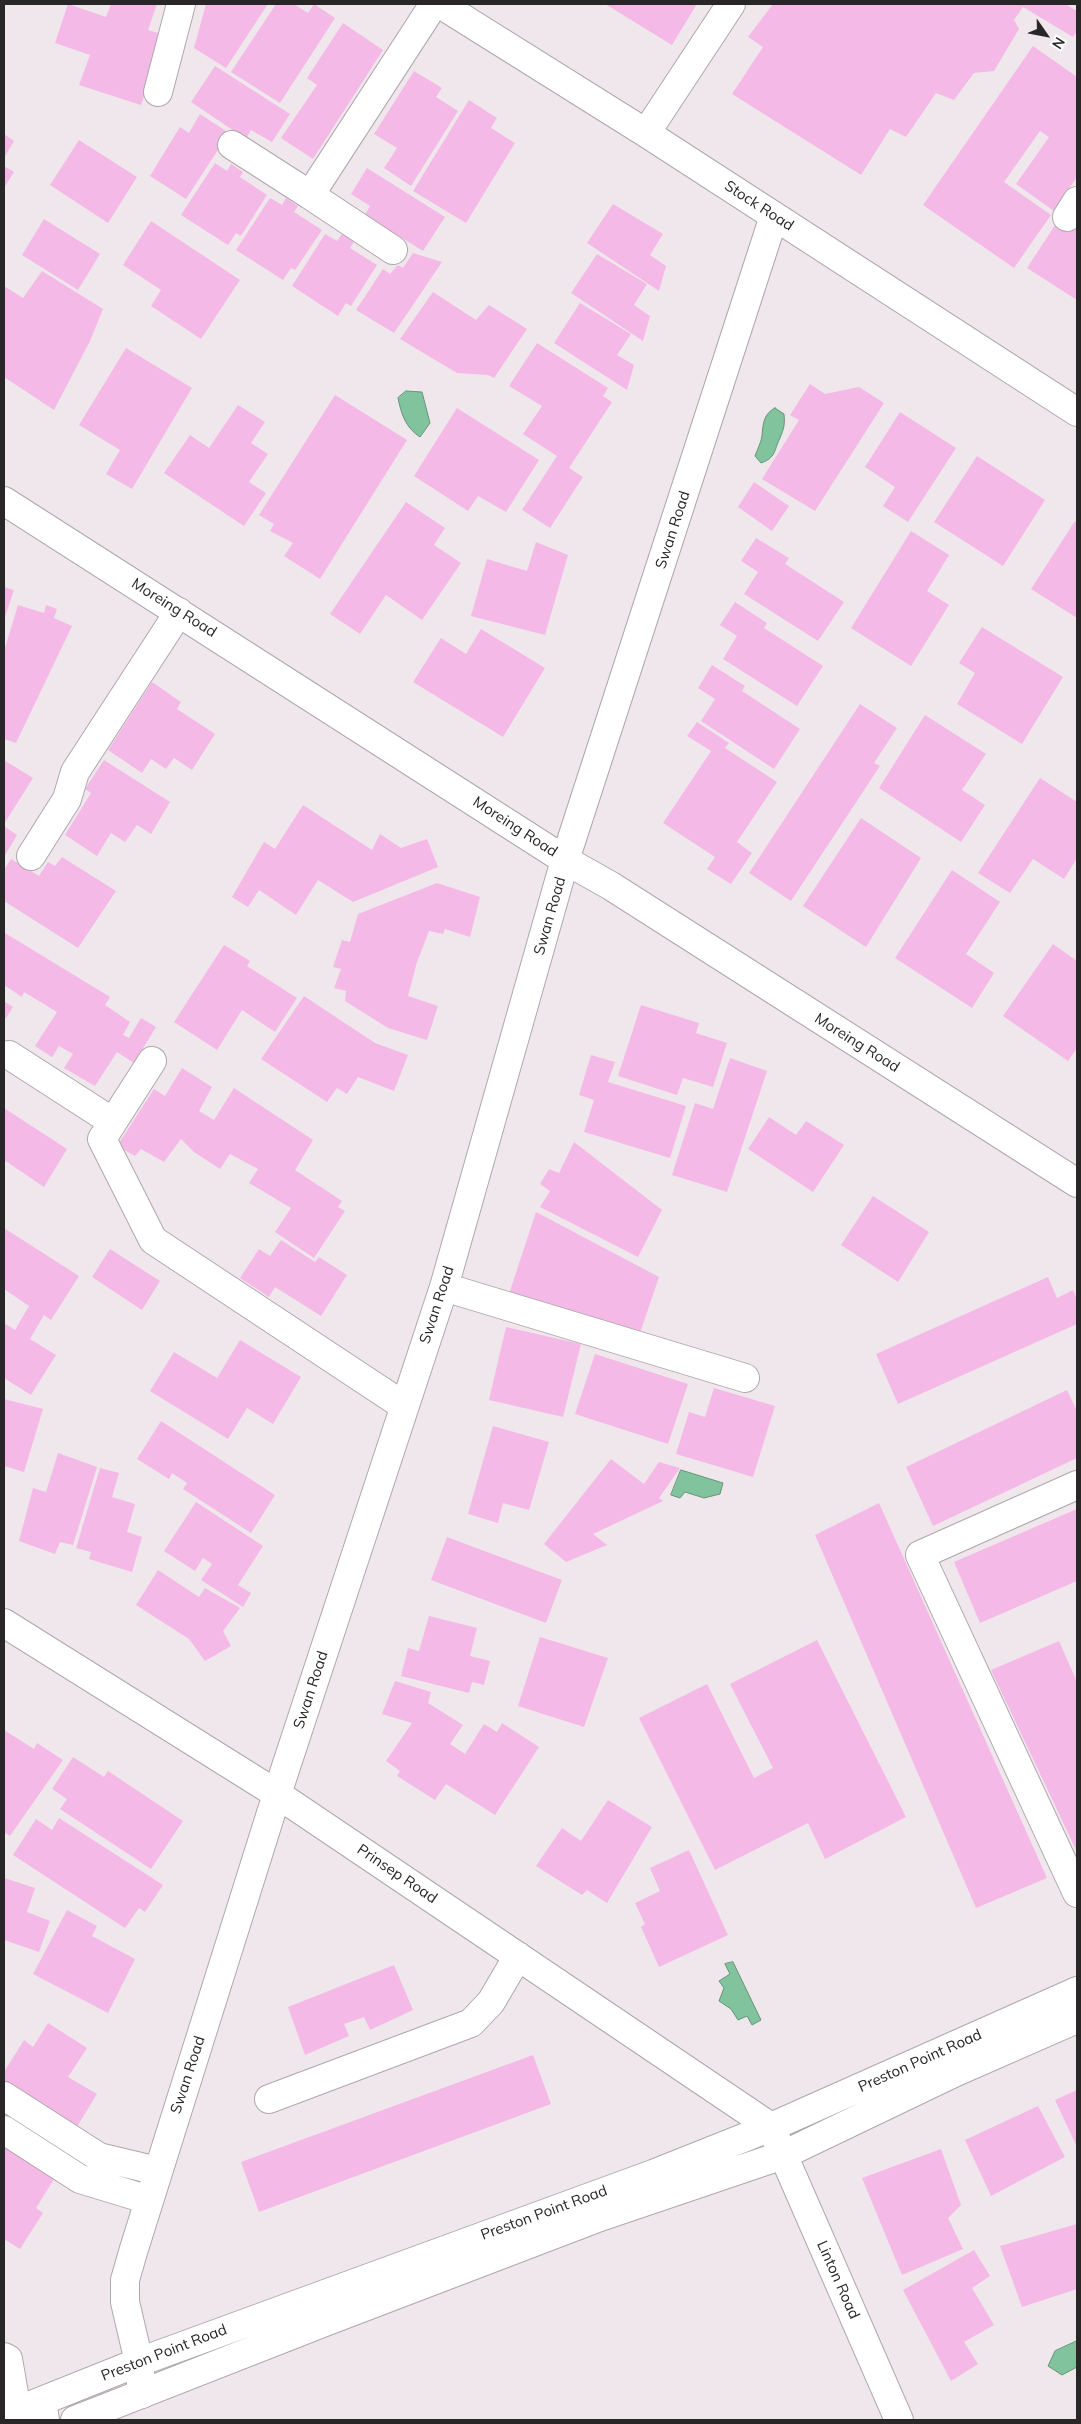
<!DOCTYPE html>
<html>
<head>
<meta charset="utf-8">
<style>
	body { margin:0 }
	#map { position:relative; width:1081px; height:2424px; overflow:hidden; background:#f0e7ed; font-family:Mulish,sans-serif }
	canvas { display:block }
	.frame { position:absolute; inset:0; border:5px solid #292628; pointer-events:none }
	.north { position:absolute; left:1021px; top:10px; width:50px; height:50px; -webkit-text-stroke:4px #fff; paint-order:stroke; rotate:123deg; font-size:14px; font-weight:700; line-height:20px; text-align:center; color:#292628 }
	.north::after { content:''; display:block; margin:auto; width:18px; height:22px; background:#292628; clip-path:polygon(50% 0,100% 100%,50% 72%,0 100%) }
</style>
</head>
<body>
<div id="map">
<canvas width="1081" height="2424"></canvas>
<div class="frame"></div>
<div class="north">N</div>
</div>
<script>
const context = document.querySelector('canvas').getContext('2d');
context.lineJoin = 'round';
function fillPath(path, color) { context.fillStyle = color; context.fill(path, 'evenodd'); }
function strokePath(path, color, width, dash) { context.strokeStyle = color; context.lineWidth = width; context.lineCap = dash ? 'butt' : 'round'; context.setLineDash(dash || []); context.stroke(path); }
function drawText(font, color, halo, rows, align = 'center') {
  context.font = font + ' Mulish,sans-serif'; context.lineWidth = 4; context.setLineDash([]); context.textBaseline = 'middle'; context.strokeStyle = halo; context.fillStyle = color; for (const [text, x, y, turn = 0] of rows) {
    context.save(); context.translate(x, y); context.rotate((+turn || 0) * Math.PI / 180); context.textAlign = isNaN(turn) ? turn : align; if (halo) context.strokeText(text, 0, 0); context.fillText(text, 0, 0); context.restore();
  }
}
const water = new Path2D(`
	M406 391 422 392 430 423 420 437C406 428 401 414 398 398Z
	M775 408 784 414C785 425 784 428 780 438 774 450 776 458 761 463L755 456C757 450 761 443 762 436 763 425 763 414 775 408Z
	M681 1470 723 1483 720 1494 704 1498 685 1492 680 1498 671 1495Z
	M733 1962 761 2020 752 2025 747 2016 738 2020 731 2009 719 2001 724 1988 719 1981 730 1974 725 1964Z
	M1077 2341V2367L1062 2375 1048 2366 1055 2351Z`);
const building = new Path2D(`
	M68 4 106 17 111 4H157L148 30 165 35 141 105 79 85 90 55 55 43Z
	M206 4H268L226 68 194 48Z
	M276 4H294L308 13 314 4 335 18 280 103 231 72Z
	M605 4H697L672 45Z
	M773 4H1065L1077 11V31L1073 37 1023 7 1014 20 1019 29 994 71 974 73 954 100 936 93 906 137 890 129 861 175 732 94 763 47 748 37Z
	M343 23 383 50 313 159 281 138 317 85 307 78Z
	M1033 46 1077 77V177L1054 211 1016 184 1049 137 1040 131 1004 182 1051 215 1014 268 923 205Z
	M215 66 290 114 272 142 251 130 246 139 191 102Z
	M414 71 442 88 436 97 458 111 411 186 384 168 397 148 374 134Z
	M469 100 497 118 491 128 515 143 466 223 413 191Z
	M200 114 229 133 186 199 150 176 180 127 189 133Z
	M4 134 14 141 4 158Z
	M79 140 137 177 108 223 50 185Z
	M215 163 227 171 231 164 243 172 240 177 267 195 241 236 236 233 228 245 181 215Z
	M4 166 14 172 4 188Z
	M367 168 445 217 423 251 365 215 370 206 351 194Z
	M270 198 282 205 286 198 298 206 294 212 322 230 295 270 291 268 283 280 236 250Z
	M613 204 663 234 650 255 666 266 659 291 587 243Z
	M44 219 100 254 78 290 22 255Z
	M1059 219 1077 230V300L1027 268Z
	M151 221 240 280 201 339 151 306 161 290 123 265Z
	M325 234 337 241 342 234 354 242 350 248 377 265 351 306 346 303 338 316 292 286Z
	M413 253 442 262 394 333 356 310 383 269 390 274 398 265 403 268Z
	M597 254 647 284 634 305 650 316 643 341 571 293Z
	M42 271 103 309 90 341 54 410 4 377V286L23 298Z
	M433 292 476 320 489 305 527 329 494 378 488 375 457 373 400 339Z
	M580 303 631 334 617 355 634 365 627 390 554 343Z
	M537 343 608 388 603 396 612 402 569 468 583 477 550 528 522 510 557 456 523 434 542 406 509 386Z
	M126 348 192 388 132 489 106 474 120 450 79 425Z
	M810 384 825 394 859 387 884 403 815 511 762 479 799 420 790 415Z
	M335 395 407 440 320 579 284 556 293 543 270 531 274 524 259 515Z
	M238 405 265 422 251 443 268 454 249 482 266 493 244 526 164 473 190 435 209 448Z
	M457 408 539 460 506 512 478 496 468 511 414 476Z
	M900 412 956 448 908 522 883 506 895 487 865 467Z
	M977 456 1045 500 1003 566 934 522Z
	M754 482 789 506 772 531 738 507Z
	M406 502 445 528 434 545 461 563 422 620 386 595 360 634 330 614Z
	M1075 521 1077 523V618L1031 589Z
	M911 531 949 555 927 591 949 605 911 666 851 628Z
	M756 538 789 558 785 564 844 602 818 641 744 594 758 572 741 561Z
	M536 542 568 555 545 635 471 616 487 559 527 571Z
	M4 587 14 590 4 620Z
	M735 602 767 623 764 628 823 666 797 706 723 659 737 636 720 625Z
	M18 605 44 613 46 605 57 609 54 618 72 626 16 743 4 739V651Z
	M982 627 1063 677 1022 744 957 704 975 673 959 663Z
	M481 629 545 668 503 737 413 682 441 638 466 654Z
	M712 665 745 686 742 691 800 729 774 769 701 721 715 699 698 688Z
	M152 682 181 702 177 709 215 734 192 770 174 758 166 769 151 759 142 773 108 750Z
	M860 704 897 728 874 763 880 766 791 901 749 873Z
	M925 715 986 754 962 790 985 805 961 842 879 788Z
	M697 722 729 743 725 748 777 782 737 842 752 853 731 884 707 869 715 857 663 823 711 751 687 736Z
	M4 760 33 778 4 824Z
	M104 760 170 802 151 834 137 825 125 842 111 833 97 856 65 835 91 793 85 789Z
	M1040 778 1077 802V858L1064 879 1033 859 1010 893 978 873Z
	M303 805 372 850 380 834 401 848 427 839 438 867 353 902 318 880 296 915 259 890 248 907 232 897 264 842 275 849Z
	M861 818 921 858 866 947 803 906Z
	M4 826 17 835 4 857Z
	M62 857 116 891 78 948 4 901V870L11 859 39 876 48 862 55 866Z
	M952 870 1000 902 966 954 994 973 972 1008 895 958Z
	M437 883 480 897 470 937 445 929 443 934 429 931 417 962 408 996 438 1006 427 1040 388 1028 345 1001 346 991 334 988 341 969 333 967 342 940 350 942 358 914Z
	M5 933 110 997 105 1005 130 1022 123 1035 129 1038 141 1018 156 1027 134 1063 117 1052 95 1086 64 1068 73 1054 59 1046 52 1057 35 1046 57 1012 24 992 22 997 4 985Z
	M1053 944 1077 961V1048L1068 1061 1003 1016Z
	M224 945 250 961 247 966 297 998 275 1032 242 1010 217 1050 174 1022Z
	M304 996 375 1043 408 1055 394 1091 358 1077 347 1094 337 1088 327 1102 261 1059Z
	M4 1001 13 1007 4 1021Z
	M641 1005 699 1023 696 1033 727 1043 713 1087 683 1078 677 1095 618 1076Z
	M591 1055 615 1062 608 1082 686 1106 670 1158 584 1132 594 1100 579 1095Z
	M730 1058 767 1071 727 1192 672 1175 695 1103 713 1109Z
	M182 1068 212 1087 199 1111 214 1120 234 1088 313 1140 295 1170 342 1201 338 1207 345 1211 314 1258 275 1232 291 1208 249 1183 258 1169 230 1154 220 1169 194 1152 181 1139 164 1162 141 1149 135 1156 117 1146 154 1089 165 1096Z
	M4 1108 67 1149 44 1187 4 1160Z
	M769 1117 796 1135 806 1121 844 1145 813 1192 748 1149Z
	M574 1142 662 1210 638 1257 540 1207 550 1191 540 1184 549 1169 559 1173Z
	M873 1196 929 1232 898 1282 841 1245Z
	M536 1212 659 1277 639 1336 509 1294Z
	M4 1228 79 1276 51 1320 44 1315 30 1339 56 1355 31 1395 4 1378V1323L15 1330 29 1306 4 1289Z
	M281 1240 315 1262 319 1257 347 1275 321 1316 275 1287 269 1297 240 1278 259 1249 270 1256Z
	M110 1249 160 1281 142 1310 92 1277Z
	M1048 1277 1057 1298 1073 1290 1077 1300V1324L898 1404 876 1354Z
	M506 1327 581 1344 563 1417 489 1400Z
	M240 1340 301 1377 273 1424 247 1408 228 1439 150 1391 174 1352 217 1378Z
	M595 1354 688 1384 668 1444 575 1414Z
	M714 1388 775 1406 753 1477 676 1454 689 1412 705 1417Z
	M1067 1390 1077 1411V1458L933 1526 906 1467Z
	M4 1399 43 1409 24 1472 4 1466Z
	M161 1421 275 1495 251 1533 183 1489 187 1483 172 1473 169 1479 137 1459Z
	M493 1426 549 1442 529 1510 503 1503 498 1523 468 1514Z
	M58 1453 97 1467 73 1545 60 1542 55 1554 19 1541 33 1488 46 1492Z
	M611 1459 644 1484 659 1462 680 1468 659 1498 663 1501 593 1534 607 1545 566 1562 544 1544Z
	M100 1468 119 1473 112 1497 135 1504 127 1532 142 1537 132 1572 89 1559 91 1552 76 1548Z
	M196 1502 263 1546 238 1585 251 1593 243 1607 201 1580 212 1564 203 1558 195 1571 164 1551Z
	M879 1503 1047 1878 976 1908 815 1535Z
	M1077 1509V1581L980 1623 954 1562Z
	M447 1537 562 1580 546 1623 431 1580Z
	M158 1570 199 1597 205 1588 240 1608 223 1631 231 1646 205 1661 189 1639 136 1605Z
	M429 1616 477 1628 470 1656 490 1661 484 1685 472 1682 469 1693 401 1676 408 1648 419 1651Z
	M540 1637 608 1658 584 1727 518 1706Z
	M817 1640 906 1817 825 1859 808 1823 715 1870 639 1718 707 1684 754 1778 773 1768 730 1684Z
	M1059 1641 1077 1682V1852L991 1670Z
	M395 1681 431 1692 428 1703 463 1725 450 1744 465 1754 484 1724 497 1732 502 1723 539 1747 495 1815 446 1784 435 1800 397 1776 400 1771 386 1761 412 1723 382 1714Z
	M4 1730 34 1749 37 1743 63 1760 10 1836 4 1832Z
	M73 1757 104 1777 108 1771 183 1821 151 1869 60 1809 67 1799 52 1789Z
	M608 1800 652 1827 607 1903 587 1890 582 1895 536 1866 562 1828 581 1841Z
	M59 1818 163 1885 145 1912 139 1908 125 1928 13 1855 36 1819 52 1830Z
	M689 1850 728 1935 659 1967 641 1927 645 1924 635 1903 660 1891 650 1868Z
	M4 1878 35 1888 27 1912 50 1921 39 1952 4 1940Z
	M67 1910 97 1926 92 1936 135 1959 108 2013 33 1974Z
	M394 1965 413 2010 370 2030 364 2017 344 2024 349 2036 305 2055 288 2007Z
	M48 2023 87 2048 68 2077 97 2094 75 2130 4 2085V2072L24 2040 33 2047Z
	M533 2055 551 2104 259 2212 241 2162Z
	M1077 2090V2147L1055 2100Z
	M1038 2106 1065 2157 991 2196 965 2140Z
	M4 2142 56 2176 36 2208 43 2213 20 2249 4 2239Z
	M941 2149 961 2205 948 2218 963 2249 902 2275 862 2178Z
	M1077 2224V2289L1022 2307 1000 2246Z
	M974 2250 990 2276 972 2288 994 2325 964 2342 978 2364 951 2381 903 2290Z`);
const minor = new Path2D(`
	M440 4 646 133 1077 412
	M158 92 181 4
	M646 133 731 4
	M232 145 310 195 434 4
	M310 195 393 250
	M1067 217 1077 201
	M4 501 565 860 611 886 1077 1183
	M31 856 67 799 75 772 179 612
	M9 1055 113 1122
	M152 1061 102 1139 153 1240 404 1406
	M444 1287 745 1378
	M1077 1485 920 1555 1077 1893
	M4 1623 277 1794 771 2127 899 2420
	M4 2096 99 2157 158 2171
	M269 2099 471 2023 491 2002 518 1956
	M4 2130 80 2179 149 2200
	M4 2357 8 2359 17 2411
	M142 2394 139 2362 125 2302V2280L133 2252 277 1794 444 1287 565 860 774 216
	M42 2402 45 2420`);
const major = new Path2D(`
	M4 2416 139 2362 653 2174 771 2127 1077 1991
	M75 2420 325 2322 600 2217 783 2155 956 2072 1077 2019`);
const streetNames = [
	["Stock Road",759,206,33],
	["Swan Road",673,530,-72],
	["Moreing Road",174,608,32],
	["Moreing Road",515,827,33],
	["Swan Road",550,916,-74],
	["Moreing Road",857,1043,32],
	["Swan Road",437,1305,-72],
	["Swan Road",311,1690,-72],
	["Prinsep Road",397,1874,34],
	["Preston Point Road",920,2061,-24],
	["Swan Road",188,2075,-72],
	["Preston Point Road",544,2213,-20],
	["Linton Road",838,2280,66],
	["Preston Point Road",164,2353,-21]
];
fillPath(water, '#80c39c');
strokePath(water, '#669479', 1);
fillPath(building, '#f4b9e6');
strokePath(minor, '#afa7ad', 30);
strokePath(major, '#afa7ad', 30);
strokePath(minor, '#fff', 28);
strokePath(major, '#fff', 28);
drawText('15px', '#292628', '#fff', streetNames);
</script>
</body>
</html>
